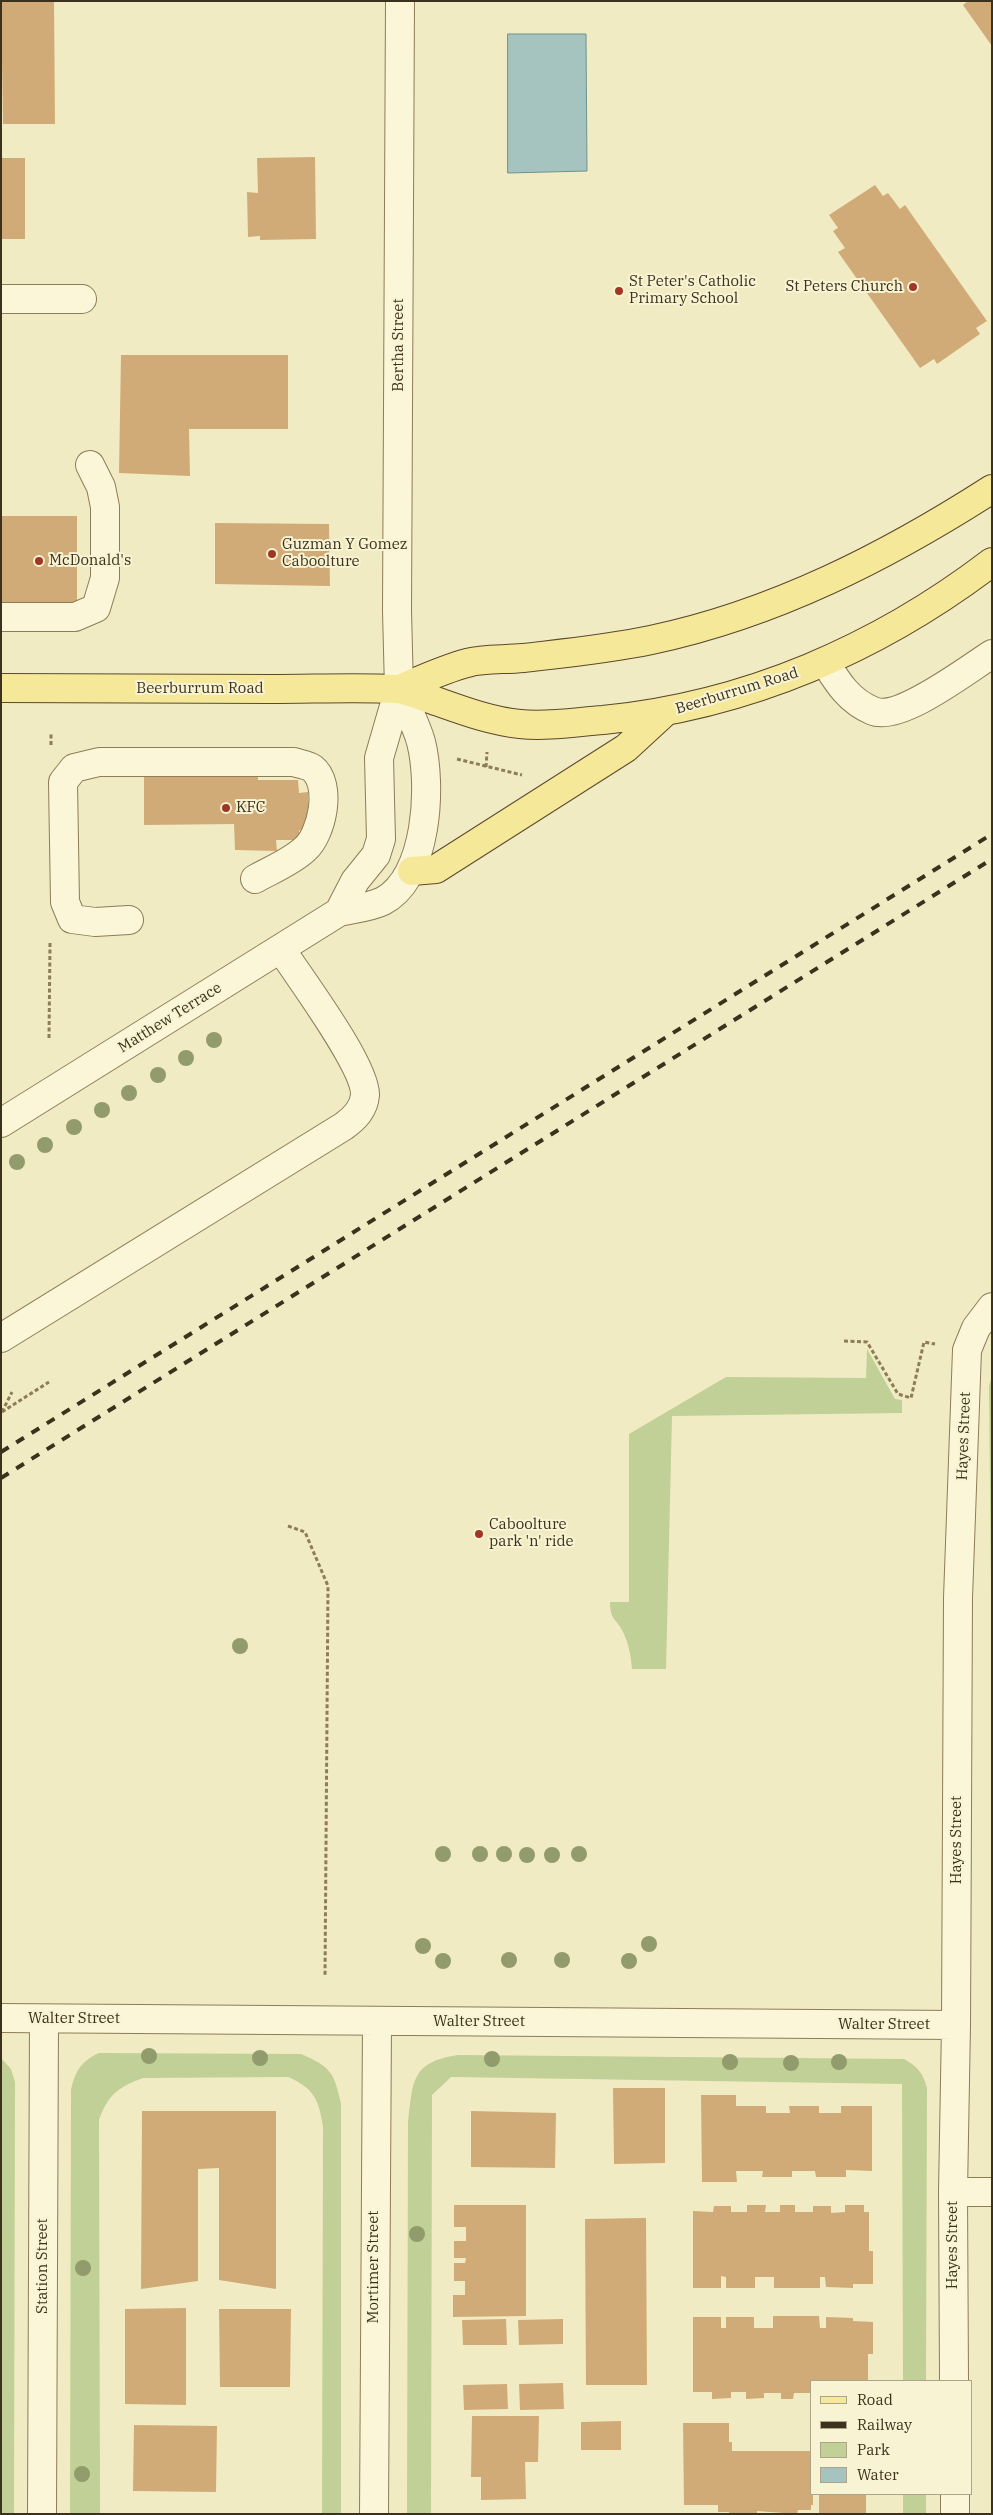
<!DOCTYPE html>
<html>
<head>
<meta charset="utf-8">
<style>
	body { margin:0 }
	#map { position:relative; width:993px; height:2515px; overflow:hidden; background:#f1ebc3; font-family:"IBM Plex Serif",serif }
	canvas { display:block }
	.frame { position:absolute; inset:0; border:2px solid #3c311d; pointer-events:none }
	.legend { position:absolute; left:810px; top:2380px; width:162px; height:115px; box-sizing:border-box; background:#f8f3d3; border:1px solid #ada58a; margin:0; padding:6px 9px; list-style:none; font-size:15px; color:#3c311d }
	.legend li { display:flex; align-items:center; gap:10px; height:25px }
	.legend b { width:25px; border:1px solid #ada58a }
</style>
</head>
<body>
<div id="map">
<canvas width="993" height="2515"></canvas>
<div class="frame"></div>
<ul class="legend">
<li><b style="height:6px;background:#f6e899"></b>Road</li>
<li><b style="height:6px;background:#3c311d"></b>Railway</li>
<li><b style="height:14px;background:#c0d096"></b>Park</li>
<li><b style="height:14px;background:#a5c4bf"></b>Water</li>
</ul>
</div>
<script>
const context = document.querySelector('canvas').getContext('2d');
context.lineJoin = 'round';
function fillPath(path, color) { context.fillStyle = color; context.fill(path, 'evenodd'); }
function strokePath(path, color, width, dash) { context.strokeStyle = color; context.lineWidth = width; context.lineCap = dash ? 'butt' : 'round'; context.setLineDash(dash || []); context.stroke(path); }
function drawText(font, color, halo, rows, align = 'center') {
  context.font = font + ' "IBM Plex Serif",serif'; context.lineWidth = 4; context.setLineDash([]); context.textBaseline = 'middle'; context.strokeStyle = halo; context.fillStyle = color; for (const [text, x, y, turn = 0] of rows) {
    context.save(); context.translate(x, y); context.rotate((+turn || 0) * Math.PI / 180); context.textAlign = isNaN(turn) ? turn : align; if (halo) context.strokeText(text, 0, 0); context.fillText(text, 0, 0); context.restore();
  }
}
const green = new Path2D(`
	M867 1349 895 1399 902 1400V1413L672 1416 666 1669H632C631 1657 629 1645 624 1634 618 1619 610 1622 610 1602H629V1434L726 1377 866 1378Z
	M992 1376V1696L989 1386Z
	M99 2053 301 2054C331 2067 334 2072 341 2104V2514H322L323 2127C319 2100 314 2088 288 2077L143 2078C118 2087 108 2095 99 2120L100 2514H70L71 2090C75 2072 81 2061 99 2053Z
	M458 2055 904 2059C918 2067 923 2073 927 2088L926 2381H903L902 2084 451 2077 432 2095 431 2514H407L408 2123C413 2081 411 2062 458 2055Z
	M1 2058 11 2069 15 2082 14 2514H1Z
	M903 2494H926V2514H903Z`);
const water = new Path2D(`
	M508 34H586L587 171 508 173Z`);
const building = new Path2D(`
	M1 1H54L55 124H3Z
	M968 1H992V46L963 5Z
	M315 157 316 239 260 240V236L248 237 247 192 258 193 257 158Z
	M1 158H25V239H1Z
	M875 185 883 196 888 193 900 209 905 205 987 321 976 328 980 334 937 364 934 359 920 368 838 252 845 248 833 231 838 228 829 215Z
	M121 355H288V429H189L190 476 119 473Z
	M1 516H77V605H61V631H30V605H1Z
	M215 523 329 524 330 586 215 584Z
	M241 753V777L258 776V780H298L299 793 308 792V830H299L300 840H276L277 851 235 850 234 824 144 825V754Z
	M613 2088H665V2163L614 2164Z
	M701 2095H736V2106H766V2113H790L789 2106H819V2113H841V2106H872V2171L846 2170V2177H816L815 2171H792V2177H762L763 2171H736L737 2182H702Z
	M142 2111H276V2289L219 2280V2168L198 2169V2281L141 2289Z
	M471 2111 556 2113 555 2168 471 2167Z
	M454 2205H526V2316L453 2317V2295H465V2281H454V2263H465L466 2258H454V2241H466V2227H454Z
	M747 2205H766L765 2212H780V2205H795V2212H813V2206H831V2213L845 2212V2205H864V2212H869V2251H873V2284H853V2288L826 2287 825 2277H820V2288H774V2277H755V2288H726V2277L721 2276V2288H693V2211L713 2212 714 2206H731V2212H747Z
	M646 2218 647 2385H586L585 2219Z
	M186 2308V2405L125 2404V2309Z
	M219 2309H291L290 2387H220Z
	M773 2316H819L820 2328H826V2317L853 2318V2321L873 2322V2354H868V2381H812V2393H794L793 2399H781V2393H764V2398L746 2399V2392H731V2398L712 2399V2392H693V2317H721V2328H726V2317H754V2328H773Z
	M506 2319 507 2345H463L462 2320Z
	M563 2319V2344L519 2345 518 2320Z
	M563 2383 564 2409 520 2410 519 2384Z
	M507 2384 508 2409 464 2410 463 2385Z
	M472 2416H539L538 2462H525L526 2499 481 2500V2477H471Z
	M621 2421V2450H581V2422Z
	M683 2423H729V2442H732V2451H811V2490L813 2494V2505H811V2510H798L797 2514 757 2511V2514H729V2512H718V2505H684Z
	M134 2425 217 2426 216 2492 133 2491Z
	M819 2494H866V2514H819Z`);
const path = new Path2D(`
	M51 745V733
	M457 759 522 775
	M486 767 487 752
	M49 1038 50 943
	M844 1341 867 1342 898 1394 911 1398 924 1342 935 1344
	M2 1412 49 1382
	M2 1412 12 1392
	M288 1526 305 1532 328 1586 325 1975`);
const minor = new Path2D(`
	M1 299H82
	M1 617H75L96 608 105 578V507L101 487 90 465
	M825 662C838 683 849 701 873 711 900 722 968 669 992 654
	M339 912 355 881 376 855 381 839 379 758 399 689 397 611 400 1
	M129 920 95 922 72 919 65 902 63 782 74 768 99 762H294C299 764 307 765 312 768 333 784 322 834 305 849 291 862 271 870 255 879
	M1 1123 339 912C353 909 371 907 383 901 428 877 432 785 421 742 416 724 406 706 399 689
	M1 1338 344 1126C355 1118 364 1109 365 1095 366 1066 299 977 281 949
	M1 2018 956 2025
	M953 2192H992
	M954 2381 953 2192 956 2025 958 1598 967 1350 976 1328 992 1307
	M955 2494V2514
	M42 2514 44 2019
	M374 2514 377 2021`);
const major = new Path2D(`
	M1 688C91 689 181 689 271 689 313 689 354 687 396 689 407 689 419 696 430 699 459 709 489 721 520 724 547 727 576 722 603 720 746 706 878 649 992 562
	M399 689C421 680 444 669 467 663 484 658 505 660 523 658 566 653 609 649 651 640 774 614 886 557 992 489
	M412 871 436 869 626 748 664 713`);
const rail = new Path2D(`
	M1 1452 992 834
	M1 1478 992 859`);
const trees = [
	[214,1040],
	[186,1058],
	[158,1075],
	[129,1093],
	[102,1110],
	[74,1127],
	[45,1145],
	[17,1162],
	[240,1646],
	[443,1854],
	[480,1854],
	[504,1854],
	[579,1854],
	[527,1855],
	[552,1855],
	[649,1944],
	[423,1946],
	[509,1960],
	[562,1960],
	[443,1961],
	[629,1961],
	[149,2056],
	[260,2058],
	[492,2059],
	[730,2062],
	[839,2062],
	[791,2063],
	[417,2234],
	[83,2268],
	[82,2474]
];
const markers = [
	[913,287,5,"#a03724"],
	[619,291,5,"#a03724"],
	[272,554,5,"#a03724"],
	[39,561,5,"#a03724"],
	[226,808,5,"#a03724"],
	[479,1534,5,"#a03724"]
];
const poiNames = [
	["St Peter's Catholic",629,282],
	["Primary School",629,299],
	["St Peters Church",903,287,"right"],
	["Guzman Y Gomez",282,545],
	["Caboolture",282,562],
	["McDonald's",49,561],
	["KFC",236,808],
	["Caboolture",489,1525],
	["park 'n' ride",489,1542]
];
const streetNames = [
	["Bertha Street",399,345,-90],
	["Beerburrum Road",200,689],
	["Beerburrum Road",737,691,-17],
	["Matthew Terrace",170,1018,-32],
	["Hayes Street",964,1436,-88],
	["Hayes Street",957,1840,-90],
	["Walter Street",74,2019],
	["Walter Street",479,2022],
	["Walter Street",884,2025],
	["Hayes Street",953,2245,-90],
	["Station Street",43,2266,-90],
	["Mortimer Street",374,2267,-90]
];
fillPath(green, '#c0d096');
fillPath(water, '#a5c4bf');
strokePath(water, '#6b938f', 1);
fillPath(building, '#d1ab77');
strokePath(minor, '#8d7c58', 30);
strokePath(major, '#5a492d', 30);
strokePath(path, '#8d7c58', 3, [4, 2.5]);
strokePath(minor, '#fbf6d7', 28);
strokePath(major, '#f6e899', 28);
strokePath(rail, '#3c311d', 4, [9, 9]);
context.fillStyle = '#919b6b';
for (const [x, y] of trees) { context.beginPath(); context.arc(x, y, 8, 0, 2 * Math.PI); context.fill(); }
for (const [x, y, r, color] of markers) { const dot = new Path2D(); dot.arc(x, y, r, 0, 2 * Math.PI); context.fillStyle = color; context.fill(dot); strokePath(dot, '#f8f3d3', 2); }
drawText('15px', '#3c311d', '#f8f3d3', poiNames, 'left');
drawText('15px', '#3c311d', '#f8f3d3', streetNames);
</script>
</body>
</html>
